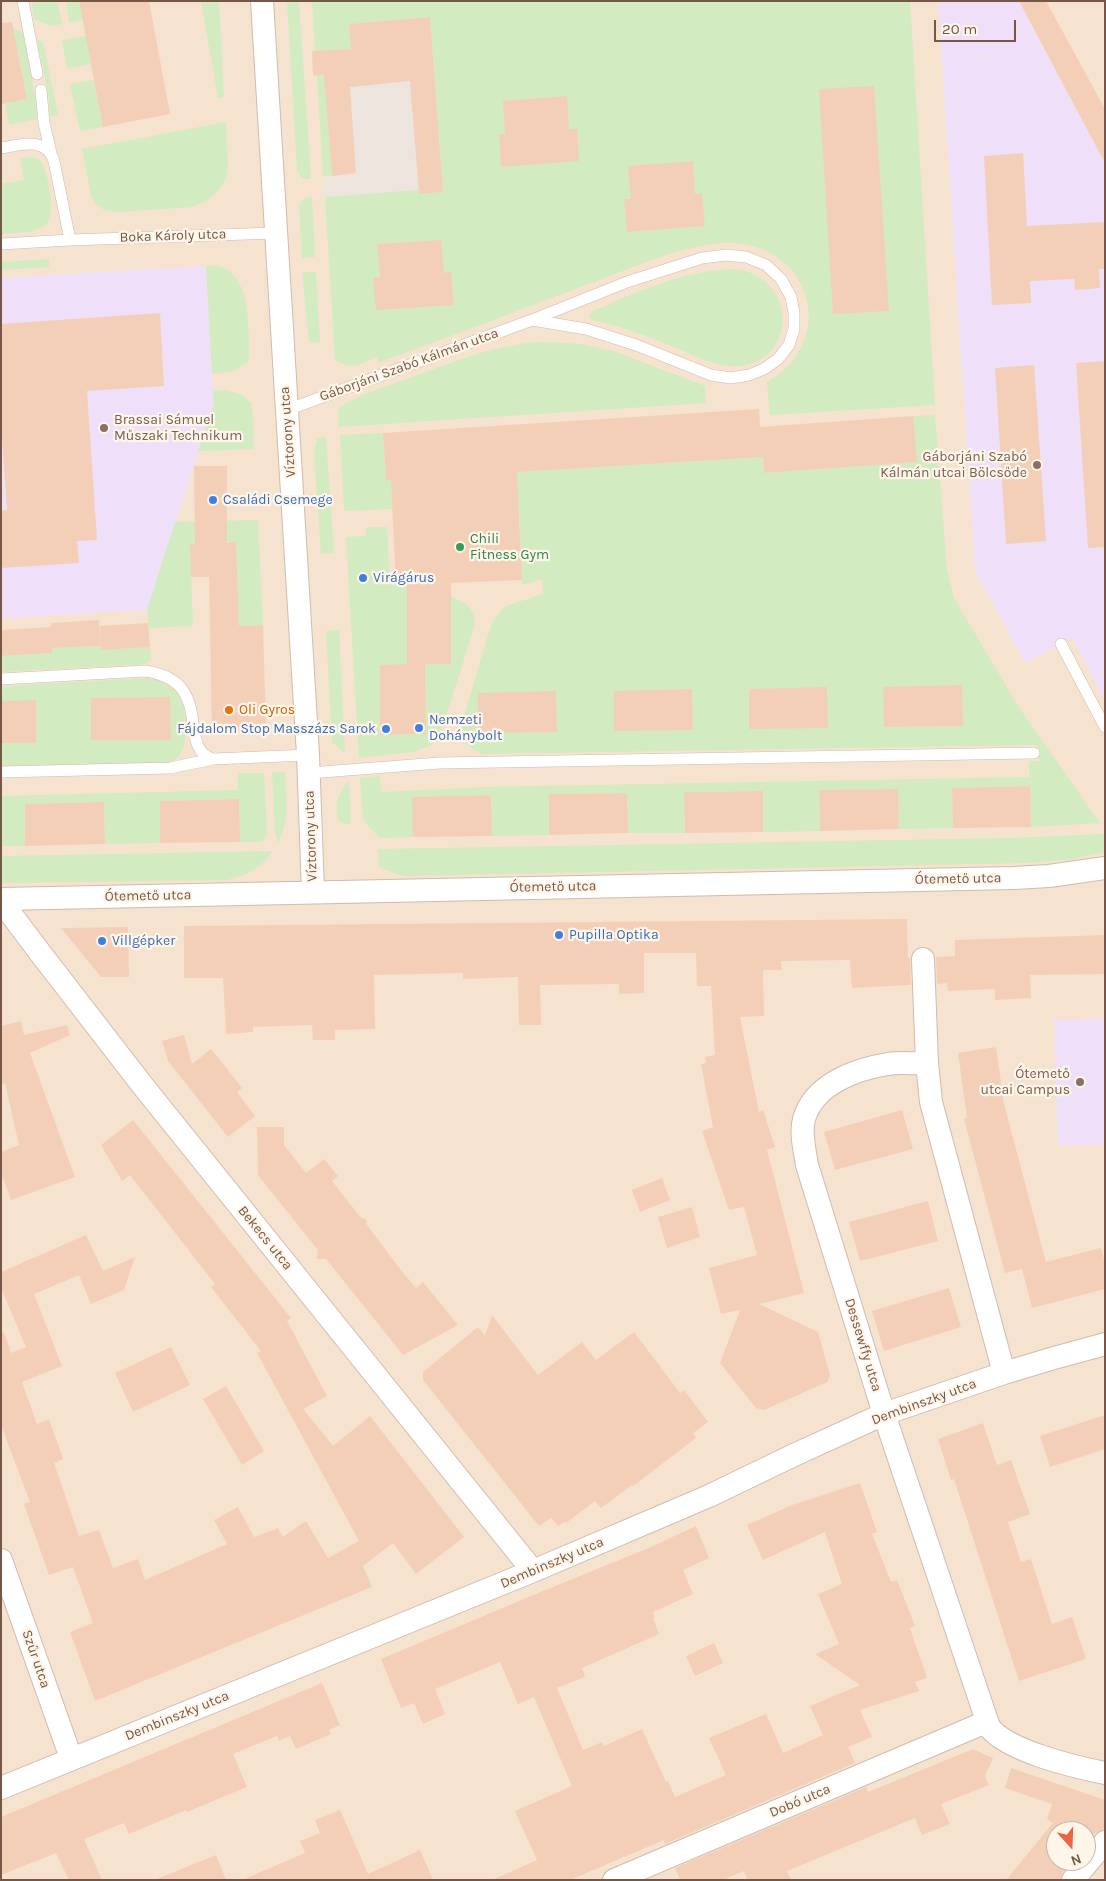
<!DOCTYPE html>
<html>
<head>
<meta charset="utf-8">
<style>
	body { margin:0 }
	#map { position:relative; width:1106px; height:1881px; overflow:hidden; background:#fdf2e2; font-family:Karla,sans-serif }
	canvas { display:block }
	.frame { position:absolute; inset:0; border:2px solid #765747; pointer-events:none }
	.north { position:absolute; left:1046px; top:1821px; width:50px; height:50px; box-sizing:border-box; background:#fff6e9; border:1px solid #c8b6a8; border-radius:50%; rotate:160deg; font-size:14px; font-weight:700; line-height:20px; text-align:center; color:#765747 }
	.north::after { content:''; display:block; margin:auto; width:18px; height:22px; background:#ec6442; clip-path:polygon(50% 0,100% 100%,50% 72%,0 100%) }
	.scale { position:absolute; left:934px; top:20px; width:82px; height:22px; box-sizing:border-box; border:2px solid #765747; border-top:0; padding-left:6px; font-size:15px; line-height:18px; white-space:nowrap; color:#765747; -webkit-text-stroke:4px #fff6e9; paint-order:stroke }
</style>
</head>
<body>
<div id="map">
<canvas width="1106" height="1881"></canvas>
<div class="frame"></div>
<div class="north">N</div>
<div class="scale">20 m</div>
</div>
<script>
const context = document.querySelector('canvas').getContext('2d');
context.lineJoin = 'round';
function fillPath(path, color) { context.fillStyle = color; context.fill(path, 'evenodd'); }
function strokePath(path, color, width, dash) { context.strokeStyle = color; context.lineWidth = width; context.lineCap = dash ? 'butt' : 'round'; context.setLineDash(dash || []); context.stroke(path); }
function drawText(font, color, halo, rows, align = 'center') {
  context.font = font + ' Karla,sans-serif'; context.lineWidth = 4.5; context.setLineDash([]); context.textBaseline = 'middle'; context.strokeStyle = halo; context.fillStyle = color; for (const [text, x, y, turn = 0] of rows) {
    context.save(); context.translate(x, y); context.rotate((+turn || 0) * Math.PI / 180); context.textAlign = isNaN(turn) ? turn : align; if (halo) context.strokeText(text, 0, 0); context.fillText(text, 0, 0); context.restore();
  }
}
const residential = new Path2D(`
	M1 1H1105V1880H1ZM1056 1831H1086V1861H1056Z`);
const industrial = new Path2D(`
	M406 19 418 190 325 197 323 176 356 173 350 84H380L374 22Z`);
const education = new Path2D(`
	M942 1H1019L1105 163V701L1072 638 1025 663 975 571 938 2Z
	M206 266 214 404 147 610 1 618V278Z
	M1105 1018V1145H1058L1054 1020Z`);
const green = new Path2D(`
	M31 1H57L62 24 51 26 34 19Z
	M66 1H79L83 20 69 23Z
	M201 1H219L224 97 218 98Z
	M287 1H299L311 179H302L297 170Z
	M312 1H910L935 405 770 415 767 382C839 341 812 246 732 243 691 241 629 269 591 283 520 310 449 337 378 363L377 357C362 364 349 371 335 359L325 197 418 190 419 194 443 192 430 17 349 24 354 87H325L332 176H323L317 76 335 75 315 51Z
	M1 24 23 32 36 102 37 119 9 125 5 103 27 99 18 51Z
	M86 36 91 64 67 69 62 40Z
	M37 39 43 42 58 115 50 116 49 98Z
	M94 80 103 127 80 131 70 84Z
	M226 122 228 165 226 178 222 186 213 196 205 202 191 207 119 212 104 210 96 204 91 196 82 149Z
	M30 157 39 159C46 166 47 179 49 188 58 234 39 231 1 234V184L24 180 20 158Z
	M312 197 315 257 302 258 299 206 303 199Z
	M49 259V267L1 270V262Z
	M216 265C254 273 248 332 249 361L232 372 212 374 206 266Z
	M737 269C797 279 798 359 740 366 716 368 692 354 671 346 645 335 619 326 592 320L589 317 591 312 600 308C643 289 689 269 737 269Z
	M302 272H316L320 342 309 343Z
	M541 342 583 344 617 352 705 386 706 403 339 427 338 409C355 395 380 389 401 381 447 365 492 344 541 342Z
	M227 390 242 395 252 404 254 449 198 451 214 404 213 391Z
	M935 415 947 570 954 598 1020 709 1100 823 1031 827 1030 786 952 788 953 828 899 829 898 789 819 791 820 831 763 832 762 791 684 792 685 833H628L627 793 549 794V835L492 836 491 795 413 797V837L380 838 368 826 363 818 360 778 380 776 381 792 483 787 1029 777V761H1039L1038 745 483 754C469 750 461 739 461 725L491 625 501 610 506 606 543 594 542 579 522 585 519 507 392 512V509L344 511 340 435 383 433 386 480 763 457 764 473 916 462 913 416Z
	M326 437 334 553 321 554 314 452 317 438Z
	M258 520 263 625 239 626 236 542 190 544 193 626 149 628 147 610 175 522Z
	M366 527H387L390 585H407V664L380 665 381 735 426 734 425 664 451 663V597C465 602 475 608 475 624L452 698 439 734 433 743 428 747 413 752 359 758 346 537 366 536Z
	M339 630 345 754 332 742 326 631Z
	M101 646V650L150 647 151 660 146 664 1 672V652L2 656 52 653V648Z
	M148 678C161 680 173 686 180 698 187 709 189 745 180 755 177 759 172 761 167 763L1 766V686Z
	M272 772H285C286 798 290 820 278 843L275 834Z
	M238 773H264L267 835 262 842H240L239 799 160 801V843L105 844 104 802 25 804V846H1V796L238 790Z
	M349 781 351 820 350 823 346 825 339 821C333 806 338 792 349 781Z
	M1105 834V852L1072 859 1028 863 414 876 398 875 379 867 378 849 1009 838Z
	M273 851C260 868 247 877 226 880L1 883V856Z`);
const building = new Path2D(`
	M79 1H149L170 114 103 127Z
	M1019 1H1046L1105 109V163Z
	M430 17 443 192 419 194 410 81 350 87 356 173 332 176 324 75 313 76 312 51 351 49 349 24Z
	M12 22 27 99 1 104V23Z
	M874 86 889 311 833 314 819 89Z
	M567 96 569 129H577L579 161 501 167 499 134H505L503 101Z
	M1023 153 1027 226 1105 222V269H1099L1100 288 1075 290 1074 279 1030 281 1031 303 992 305 984 156Z
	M693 161 695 194H702L705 226 627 232 624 199H631L628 166Z
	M441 240 444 273 451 272 454 305 376 310 373 278 380 277 377 244Z
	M160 313 164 386 87 391 97 540 77 541 79 563 1 568V511L7 510 1 423V324Z
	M1105 361V547L1088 548 1076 363Z
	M1034 365 1046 541 1006 544 995 368Z
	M759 409 760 427 913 416 917 462 764 473 763 457 517 472 522 580 451 583V664H425L426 734 380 735V665L407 664V585H396L391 480H386L383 433Z
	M194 466H227V543L236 542 239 626 263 625 266 731 212 732 209 577H191L190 544H195Z
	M99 620 101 646 52 648V653L1 656V630L51 627V623Z
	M148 623 150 647 101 650 100 626Z
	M962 685 963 726 884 727 883 687Z
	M827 687 828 728 749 729V689Z
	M692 689 693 730 614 731V691Z
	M556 691 557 732 478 733V693Z
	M170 697 171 740H91V698Z
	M36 700V743H1V701Z
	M1030 786 1031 827 953 828 952 788Z
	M898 789 899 829 820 831 819 790Z
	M763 791V832L685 833 684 792Z
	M627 793 628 833 549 835V794Z
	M491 795 492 836 413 837 412 797Z
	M239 799 240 842 160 843V801Z
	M104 802 105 844 25 846V804Z
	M907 919 908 958H910L911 985 852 988 850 960 781 961 782 970H763L764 1016 740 1017 759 1112 763 1110 775 1147 767 1150 804 1293 759 1304 818 1332 830 1375 827 1382 764 1410 756 1408 720 1363 740 1310 721 1314 709 1268 757 1255 744 1207 729 1210 702 1131 713 1127 701 1064 706 1063 705 1057 715 1055 711 986H697L696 953H644V993L619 994V984L540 985 541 1025H519L518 977 463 979V973L374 975 375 1029 335 1030V1040H313L312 1025 253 1027V1032L226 1034 223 978H184V926Z
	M128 927 129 977H101L61 928Z
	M1105 935V974L1030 975 1031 998 995 1000V989L948 991 947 983 937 984 936 957 955 956V940Z
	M21 1021 24 1035 67 1025 70 1035 30 1053 75 1177 11 1200 1 1173V1152L19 1145 5 1083 1 1084V1026Z
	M184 1035 192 1064 211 1049 242 1088 237 1092 255 1116 228 1137 168 1061 162 1041Z
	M996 1047 1004 1104 1046 1262 1101 1248 1105 1263V1289L1032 1308 1022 1269 1005 1273 964 1119 967 1118 958 1053Z
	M902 1110 913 1149 835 1170 824 1132Z
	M133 1120 291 1318 287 1321 327 1396 303 1409 333 1446 370 1416 464 1537 416 1574 393 1543 363 1566 372 1587 95 1701 70 1632 93 1623 73 1567 49 1575 24 1504 30 1502 1 1425V1333L4 1332 11 1353 26 1347 1 1288V1272L86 1235 103 1271 135 1257 124 1290 91 1304 79 1275 34 1294 62 1366 22 1382 37 1424 49 1419 63 1459 54 1463 79 1536 99 1530 113 1568 138 1559 145 1580 227 1544 214 1520 238 1507 254 1537 278 1528 283 1537 306 1521 328 1558 359 1541 257 1353 261 1351 211 1287 215 1284 130 1175 122 1181 101 1145Z
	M257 1127H284V1145L306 1173 324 1159 338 1176 332 1181 361 1218 366 1219 367 1225 400 1269 416 1288 423 1282 458 1325 403 1355 326 1259H317L318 1250 258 1175Z
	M662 1178 670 1200 640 1212 632 1190Z
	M928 1201 938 1241 860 1261 849 1222Z
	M692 1207 700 1237 667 1248 658 1217Z
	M949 1288 961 1327 884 1351 872 1311Z
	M492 1315 538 1375 582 1342 596 1360 634 1332 680 1393 684 1390 708 1422 693 1433 696 1438 633 1486 632 1485 601 1508 595 1501 566 1523 564 1522 558 1526 551 1518 539 1526 423 1380V1372L478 1327 485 1336Z
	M171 1347 190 1385 133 1412 115 1373Z
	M226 1386 264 1451 242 1465 203 1399Z
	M1105 1415V1449L1050 1467 1040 1436Z
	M983 1423 997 1465 1011 1460 1030 1514 1008 1522 1021 1562 1031 1559 1052 1624 1072 1617 1086 1659 1019 1681 954 1479 951 1480 938 1439Z
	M860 1483 877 1532 872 1534 891 1582 897 1580 915 1626 910 1628 927 1678 915 1682 919 1691 860 1710 872 1737 848 1747 855 1763 665 1844 664 1840 570 1880H492L537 1860 515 1811 572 1786 534 1697 518 1704 500 1662 435 1689 445 1714 423 1724 414 1703 401 1708 381 1659 543 1591 651 1547 696 1526 709 1558 683 1570 693 1594 653 1612 655 1617 653 1618 659 1634 582 1668 585 1677 557 1688 583 1750 602 1742 604 1746 642 1729 666 1782 668 1781 675 1797 726 1775 709 1738 766 1714 783 1753 823 1735 810 1706 860 1685 815 1654 839 1644 818 1594 842 1584 825 1532 763 1560 747 1525 792 1505Z
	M714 1643 723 1663 695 1676 686 1656Z
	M322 1683 340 1725 329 1730 331 1734 296 1749 290 1736 279 1741 277 1736 233 1754 247 1787 187 1812 186 1810 129 1834 124 1823 84 1839 102 1880H69L56 1853 1 1875V1817Z
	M973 1749 993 1758 985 1776 989 1785 941 1804 950 1824 922 1835 915 1818 787 1871 791 1880H747L744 1871 723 1880H680L675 1868 866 1787 868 1792Z
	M1011 1768 1105 1800V1829L1095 1833 1086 1844V1831H1056V1861H1072L1063 1872 1060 1880H1006L1053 1823 1047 1819 1052 1804 1005 1788Z
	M340 1810 368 1874 420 1850 433 1880H242L305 1853 300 1841 320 1833 315 1820Z
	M216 1855 226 1880H157V1879Z`);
const lane = new Path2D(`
	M23 1 37 74
	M41 90 44 123 51 153
	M1 148C20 145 46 136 54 161L70 240
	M1 244 70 240 276 233
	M287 410 532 320 627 282 702 258 726 255 746 257 766 265 781 279 791 297 794 313V329L789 345 778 359 764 369 749 375 731 378 711 375 636 345 586 329 532 320
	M1061 644 1105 727
	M1 679 145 671C217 681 175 748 213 759
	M1 772 170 768 213 759 308 755
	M309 773 439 763 1034 753`);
const street = new Path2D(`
	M262 1 308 755 313 892
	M1 899 1014 878 1049 876 1105 868
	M1 901 41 954 143 1086 533 1571
	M923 959 927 1063 931 1102 1004 1373
	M927 1063C914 1064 900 1062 888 1064 856 1069 814 1084 804 1119 800 1133 805 1151 807 1165L884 1414 989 1727C1007 1751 1075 1767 1105 1773
	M1 1560 71 1758
	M1 1788 533 1571 709 1496 794 1455 884 1414 1004 1373 1054 1358 1105 1344
	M614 1880 986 1722
	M1073 1880 1105 1842`);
const markers = [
	[104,428,5,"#8d6e63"],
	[1037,465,5,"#8d6e63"],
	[213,500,5,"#3f7fe0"],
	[460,547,5,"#2e9e5b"],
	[363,578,5,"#3f7fe0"],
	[229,710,5,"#e8710a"],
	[419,728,5,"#3f7fe0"],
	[386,729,5,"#3f7fe0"],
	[559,935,5,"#3f7fe0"],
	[102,941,5,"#3f7fe0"],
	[1080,1082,5,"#8d6e63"]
];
const streetNames = [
	["Boka Károly utca",173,236,-2],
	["Gáborjáni Szabó Kálmán utca",409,365,-20],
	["Víztorony utca",288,432,-94],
	["Víztorony utca",311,836,-92],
	["Ótemető utca",958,879,-1],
	["Ótemető utca",553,887,-1],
	["Ótemető utca",148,896,-1],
	["Bekecs utca",265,1238,51],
	["Dessewffy utca",863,1345,73],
	["Dembinszky utca",924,1402,-20],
	["Dembinszky utca",552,1563,-23],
	["Szűr utca",36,1659,71],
	["Dembinszky utca",177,1716,-22],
	["Dobó utca",800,1801,-23]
];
const educationNames = [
	["Brassai Sámuel",114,420,"left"],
	["Műszaki Technikum",114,436,"left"],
	["Gáborjáni Szabó",1027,457],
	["Kálmán utcai Bölcsőde",1027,473],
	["Ótemető",1070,1074],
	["utcai Campus",1070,1090]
];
const shopNames = [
	["Családi Csemege",223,500],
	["Virágárus",373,578],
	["Nemzeti",429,720],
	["Dohánybolt",429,736],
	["Fájdalom Stop Masszázs Sarok",376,729,"right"],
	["Pupilla Optika",569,935],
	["Villgépker",112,941]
];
const leisureNames = [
	["Chili",470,539],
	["Fitness Gym",470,555]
];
const foodNames = [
	["Oli Gyros",239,710]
];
fillPath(residential, '#f5e3d0');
fillPath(industrial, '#ece4dd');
fillPath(education, '#efdff9');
fillPath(green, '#d3ebc0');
fillPath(building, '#f4cfb8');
strokePath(lane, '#d1bbab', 12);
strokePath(street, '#d1bbab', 24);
strokePath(lane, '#fff', 11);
strokePath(street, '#fff', 22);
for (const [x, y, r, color] of markers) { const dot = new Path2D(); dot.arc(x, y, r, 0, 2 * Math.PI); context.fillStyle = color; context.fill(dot); strokePath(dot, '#fff6e9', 2); }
drawText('14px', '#765747', '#fff6e9', streetNames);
drawText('14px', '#785e54', '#fff6e9', educationNames, 'right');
drawText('14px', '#366cbe', '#fff6e9', shopNames, 'left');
drawText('14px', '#27864d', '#fff6e9', leisureNames, 'left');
drawText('14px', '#c56008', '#fff6e9', foodNames, 'left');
</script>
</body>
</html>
